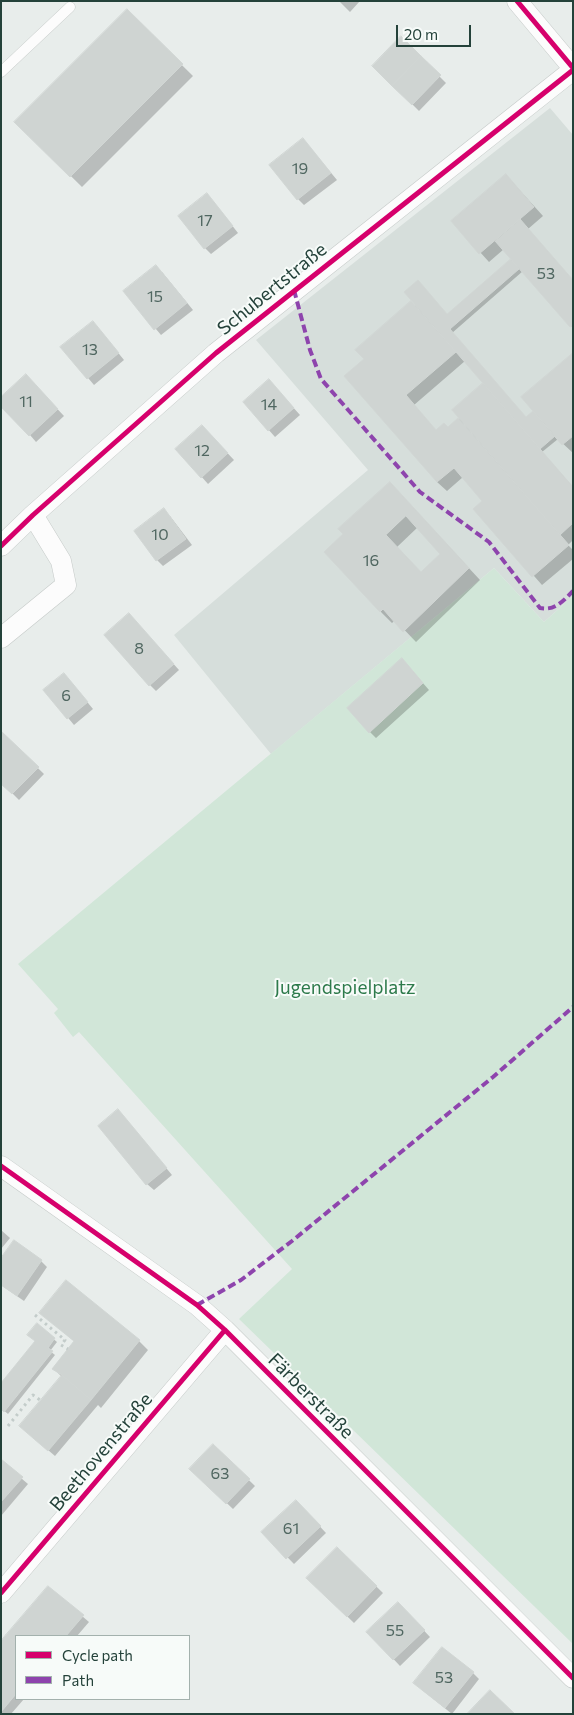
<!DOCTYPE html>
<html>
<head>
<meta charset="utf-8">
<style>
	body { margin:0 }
	#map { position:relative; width:574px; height:1715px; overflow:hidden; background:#e8edeb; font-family:Commissioner,sans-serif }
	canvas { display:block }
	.frame { position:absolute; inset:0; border:2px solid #24423a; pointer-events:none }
	.legend { position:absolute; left:15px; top:1635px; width:175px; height:65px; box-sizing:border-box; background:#f7fbf9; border:1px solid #a3b1ad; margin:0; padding:6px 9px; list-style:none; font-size:15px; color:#24423a }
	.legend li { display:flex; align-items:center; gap:10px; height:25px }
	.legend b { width:25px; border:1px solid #a3b1ad }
	.scale { position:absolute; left:396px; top:25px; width:75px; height:22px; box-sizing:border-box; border:2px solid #24423a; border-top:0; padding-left:6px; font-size:15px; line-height:18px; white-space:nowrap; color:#24423a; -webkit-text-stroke:4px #f7fbf9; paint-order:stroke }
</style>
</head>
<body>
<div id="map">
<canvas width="574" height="1715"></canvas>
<div class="frame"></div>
<ul class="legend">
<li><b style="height:6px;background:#d6006c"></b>Cycle path</li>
<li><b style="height:6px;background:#8e44ad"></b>Path</li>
</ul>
<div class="scale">20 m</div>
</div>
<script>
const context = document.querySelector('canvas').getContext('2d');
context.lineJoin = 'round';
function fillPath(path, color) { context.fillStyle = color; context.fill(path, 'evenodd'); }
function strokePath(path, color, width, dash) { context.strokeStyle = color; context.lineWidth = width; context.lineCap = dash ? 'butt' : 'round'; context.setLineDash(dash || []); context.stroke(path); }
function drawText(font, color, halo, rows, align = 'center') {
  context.font = font + ' Commissioner,sans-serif'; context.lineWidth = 4; context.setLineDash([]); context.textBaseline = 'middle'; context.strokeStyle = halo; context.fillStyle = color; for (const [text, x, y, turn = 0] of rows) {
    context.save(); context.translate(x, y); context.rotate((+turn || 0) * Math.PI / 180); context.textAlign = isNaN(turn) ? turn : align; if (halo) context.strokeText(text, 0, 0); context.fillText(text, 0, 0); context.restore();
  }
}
const built = new Path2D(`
	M550 108 573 135V596L544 622 494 568 271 754 174 635 368 470 256 340Z`);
const green = new Path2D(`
	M494 568 544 622 573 596V1644L239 1319 292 1269 79 1032 73 1037 54 1013 58 1009 18 964Z`);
const shadow = new Path2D(`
	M339 1H360L350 12Z
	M127 11 193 76 82 187 16 122Z
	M401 38 446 83 419 111 374 66Z
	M303 139 337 180 304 205 298 199Z
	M506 175 543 216 528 229 573 281V328L523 271 452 333 526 419 535 411 573 354V453L558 439 542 452 573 487V540L568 545 573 550V559L542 585 475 509 484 501 463 477 447 491 437 482 365 359 416 305 448 315 512 259 504 249 489 262 452 221ZM465 361 485 383 460 418 448 429 436 431 414 405Z
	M213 201 238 233 211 254 205 248Z
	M162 272 193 310 161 335 124 291Z
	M99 329 124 360 94 385 62 347Z
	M32 382 64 416 36 442 30 435Z
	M275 387 300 415 275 437 245 403Z
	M202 426 234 460 208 484 177 449Z
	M390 483 480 580 416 642 395 620 392 623 381 612 326 552 345 535ZM418 527 442 554 421 573 397 547Z
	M170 516 192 545 163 566 157 560Z
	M135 621 179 670 156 691 150 685Z
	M408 666 429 690 376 738 370 732Z
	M70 681 93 709 74 725 45 690Z
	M1 732 44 774 19 800 1 782Z
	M124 1117 172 1175 154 1190 147 1184Z
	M1 1230 10 1238 1 1249Z
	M1 1260 41 1261 47 1267 24 1301 1 1285Z
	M41 1313 139 1341 148 1350 101 1408 98 1405 55 1456 27 1432 62 1377 53 1368 75 1342Z
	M37 1325 57 1342 50 1351 55 1355 8 1414 1 1408 36 1342Z
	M214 1446 255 1486 233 1509 191 1469Z
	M1 1461 28 1484 1 1516Z
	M296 1501 326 1533 294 1564 263 1532Z
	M337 1548 383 1593 354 1623 308 1578Z
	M48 1587 89 1622 77 1636H16V1699H24L11 1714H1V1643Z
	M398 1603 430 1637 400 1666 368 1632Z
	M473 1673 479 1679 452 1714 421 1689Z`);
const building = new Path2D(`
	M127 9 183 64 70 177 14 122Z
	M401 36 421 56 392 86 372 66Z
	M421 56 441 75 412 105 392 86Z
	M303 138 331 173 297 200 269 165Z
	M506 174 534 207 479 254 451 221Z
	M207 193 233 226 204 249 178 216Z
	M520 219 573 280V325L570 327 495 241Z
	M511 259 519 269 450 329 526 417 533 411 555 436 540 449 404 292 418 280 447 314Z
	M156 265 187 303 154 330 123 291Z
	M411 301 456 352 406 395 436 430 444 423 448 427 458 418 569 545 532 577 473 509 482 501 454 468 437 482 344 376 364 359 355 350Z
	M93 321 119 353 87 379 60 347Z
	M573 353V436L562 445 521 397Z
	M26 374 58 409 29 436 1 407V397Z
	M269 379 294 408 268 431 243 402Z
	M483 383 573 487V523L560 535 452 410Z
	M202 425 228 453 201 478 175 449Z
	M390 482 469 568 403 632 383 609 380 612 324 552 343 534 338 529ZM406 516 440 554 421 572 386 535Z
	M164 508 186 539 156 561 134 531Z
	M129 613 174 664 149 686 104 635Z
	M402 658 423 683 369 733 347 708Z
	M64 673 88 702 67 719 43 690Z
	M1 731 39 767 12 794 1 784Z
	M118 1109 167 1168 146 1185 98 1126Z
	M14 1240 42 1260 17 1296 1 1285V1258Z
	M66 1280 140 1340 91 1400 62 1375 52 1369 74 1341 39 1313Z
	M37 1323 55 1338 48 1348 53 1351 4 1412 1 1409V1383L35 1341 27 1335Z
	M62 1375 91 1400 48 1451 19 1426Z
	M213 1444 250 1479 226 1504 189 1469Z
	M1 1459 23 1477 1 1502Z
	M296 1500 321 1526 286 1559 261 1532Z
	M337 1547 377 1586 347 1617 306 1578Z
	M48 1586 84 1615 66 1636H16V1644L6 1635Z
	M398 1602 425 1630 393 1660 366 1632Z
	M6 1635 16 1644V1694L1 1712V1641Z
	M442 1647 474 1672 445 1708 413 1683Z
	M490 1690 515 1714H467Z`);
const path = new Path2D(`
	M35 1315 65 1340 61 1345 68 1349
	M8 1426 33 1395 40 1400`);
const service = new Path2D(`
	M1 72 70 7`);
const minor = new Path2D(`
	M517 1 573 68
	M1 546 33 515 216 353 573 70
	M1 638 66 585 61 561 33 515
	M1 1166 197 1305 225 1330 573 1678
	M1 1593 225 1330`);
const quiet = new Path2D(`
	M294 290 310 350 321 379 420 492 489 542 540 608C555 611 563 601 573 591
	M197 1305 241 1280 292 1241 493 1077 573 1007`);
const cycleway = new Path2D(`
	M517 1 573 68
	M1 546 33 515 216 353 573 70
	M1 1166 197 1305 225 1330 573 1678
	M1 1593 225 1330`);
const numberNames = [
	["19",300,169],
	["17",205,221],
	["53",546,274],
	["15",155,297],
	["13",90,350],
	["11",26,402],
	["14",269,405],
	["12",202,451],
	["10",160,535],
	["16",371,561],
	["8",139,649],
	["6",66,696],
	["63",220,1474],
	["61",291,1529],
	["55",395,1631],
	["53",444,1678]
];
const streetNames = [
	["Schubertstraße",272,289,-39],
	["Färberstraße",311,1396,45],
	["Beethovenstraße",101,1452,-50]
];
const parkNames = [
	["Jugendspielplatz",345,988]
];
fillPath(built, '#d6dedb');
fillPath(green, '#d1e6d8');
fillPath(shadow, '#0003');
fillPath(building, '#cfd4d2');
strokePath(building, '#d1d6d4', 1);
strokePath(service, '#c5cac8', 11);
strokePath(minor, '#c5cac8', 21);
strokePath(path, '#c3ccca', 3, [2.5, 4]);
strokePath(service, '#fcfcfc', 10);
strokePath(minor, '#fcfcfc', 20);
strokePath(quiet, '#8e44ad', 4, [8, 4]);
strokePath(cycleway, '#d6006c', 5);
drawText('16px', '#506761', null, numberNames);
drawText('19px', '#24423a', '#f7fbf9', streetNames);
drawText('19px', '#2d7a4b', '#f7fbf9', parkNames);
</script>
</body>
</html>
